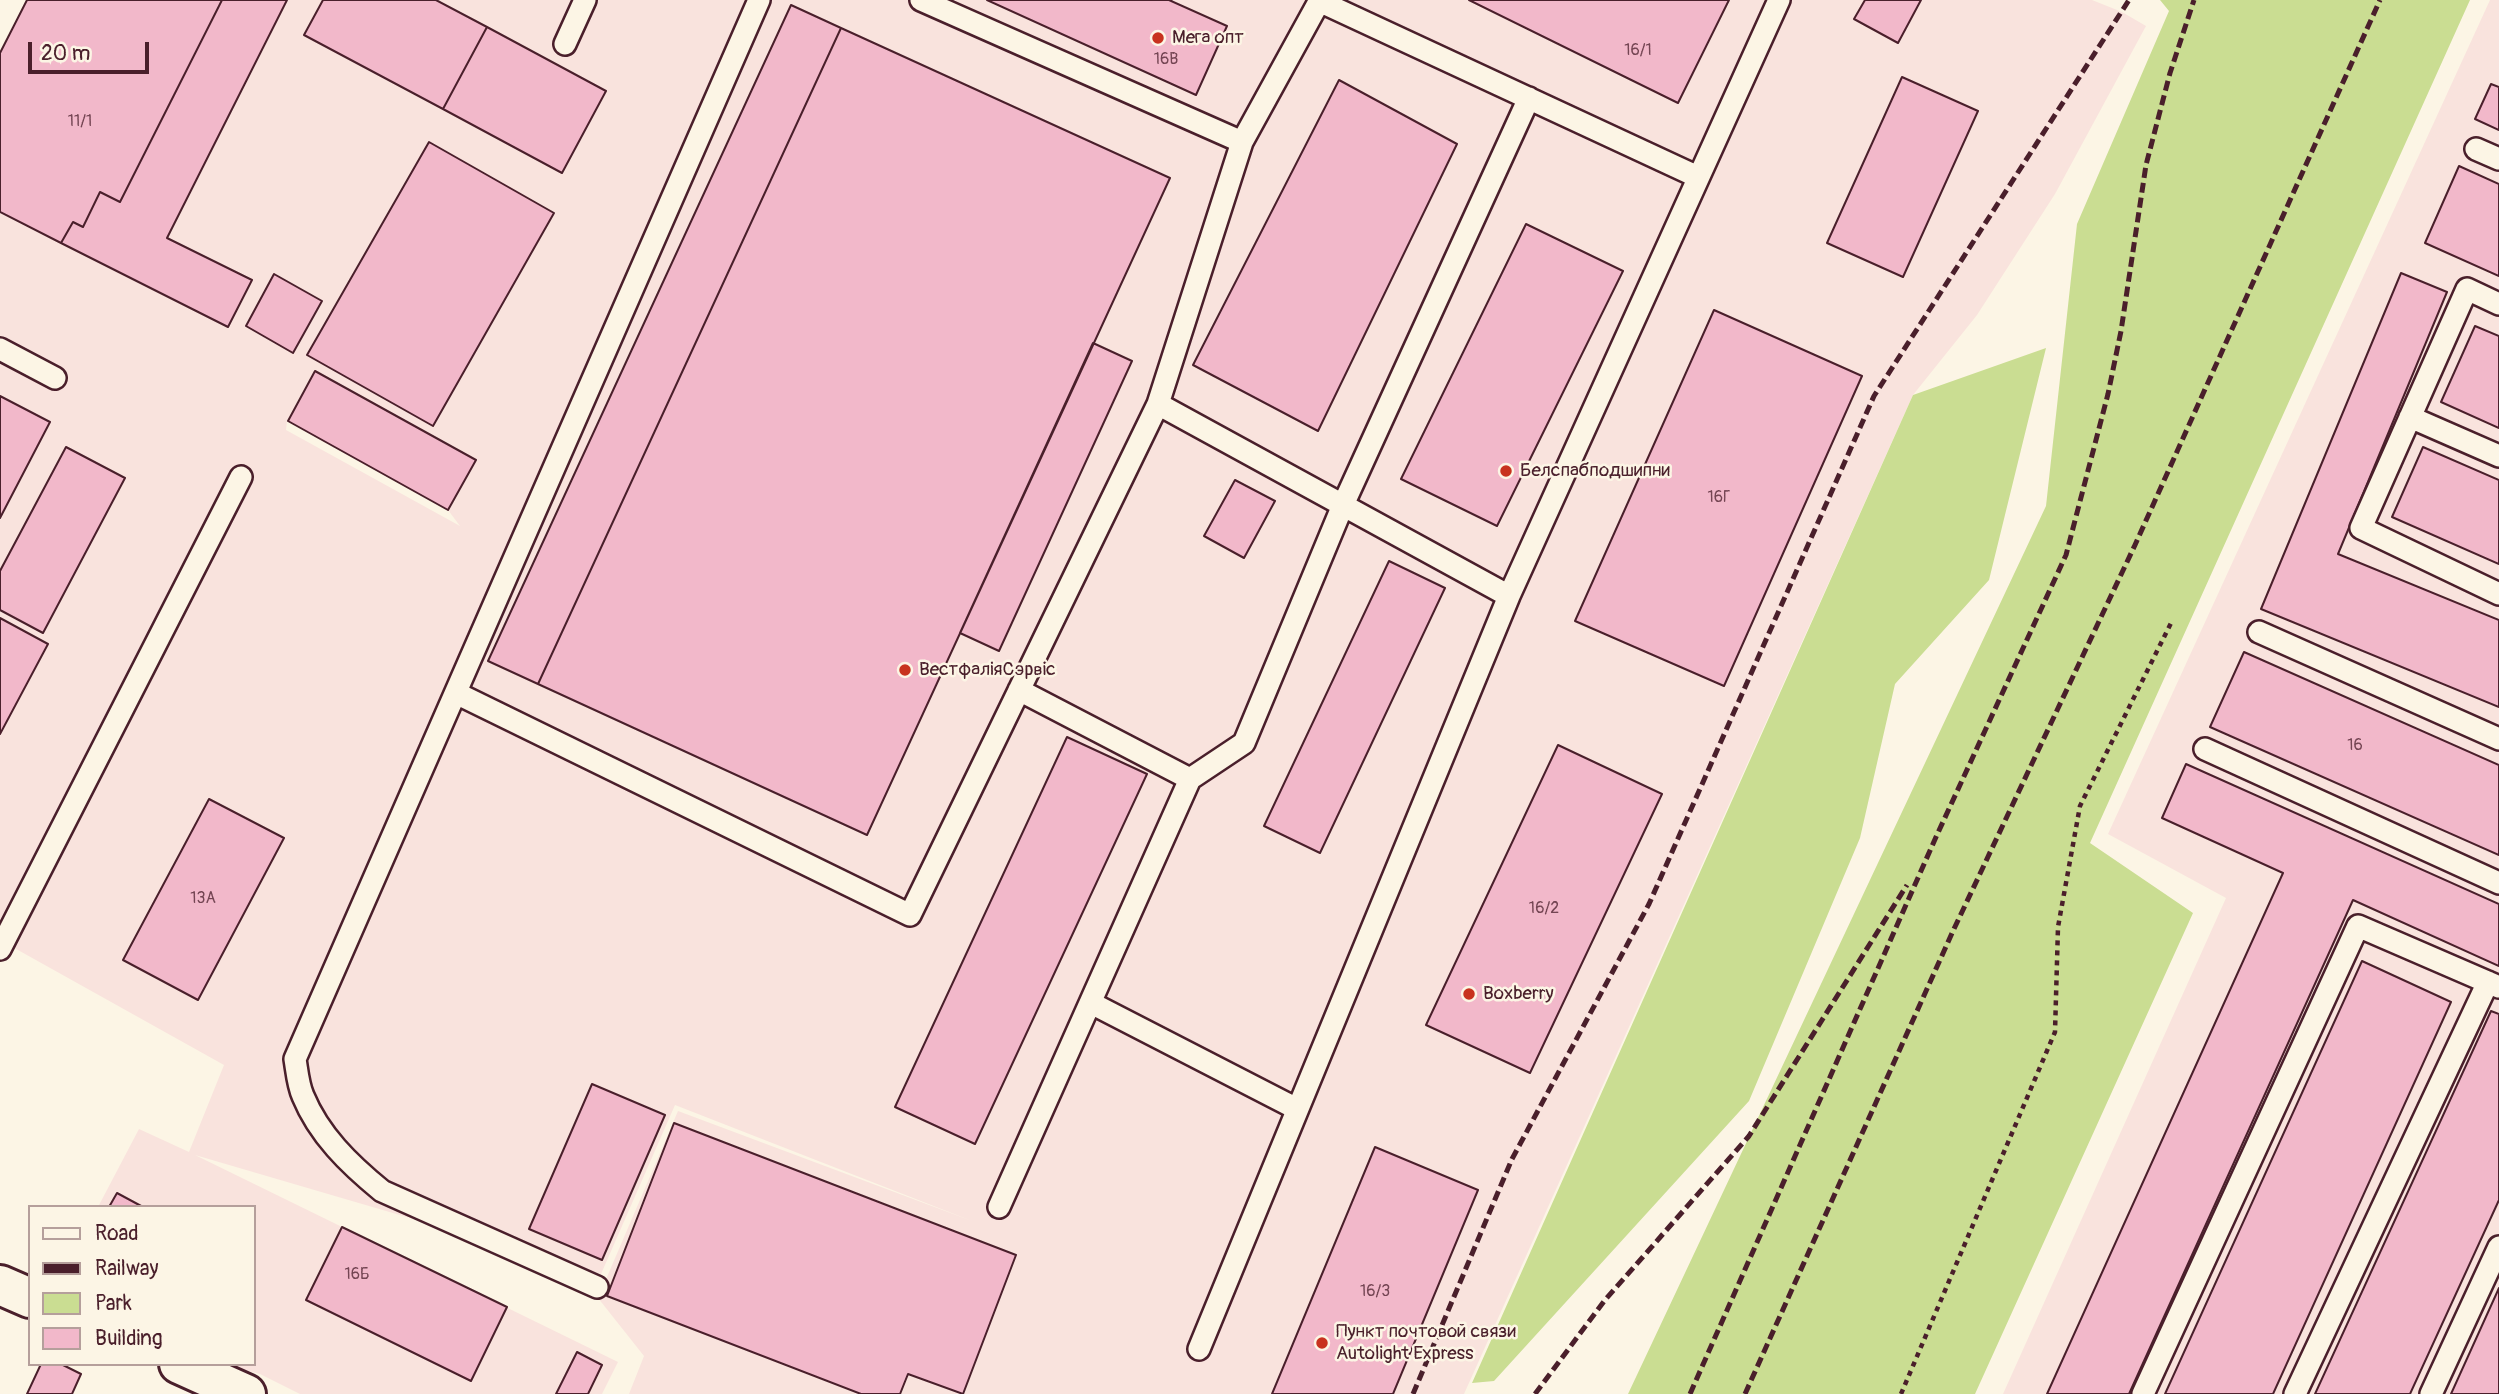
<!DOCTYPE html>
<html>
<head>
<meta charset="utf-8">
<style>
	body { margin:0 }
	#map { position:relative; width:2499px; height:1394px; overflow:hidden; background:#fcf5e5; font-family:Pangolin,sans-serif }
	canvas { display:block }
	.legend { position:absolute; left:28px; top:1205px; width:228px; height:161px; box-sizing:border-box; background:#fcf5e5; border:2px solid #b59f9b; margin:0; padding:9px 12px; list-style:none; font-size:21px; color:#4a1f2b }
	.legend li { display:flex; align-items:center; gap:14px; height:35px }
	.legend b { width:35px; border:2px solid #b59f9b }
	.scale { position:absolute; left:28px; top:42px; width:121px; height:32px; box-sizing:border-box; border:4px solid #4a1f2b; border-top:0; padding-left:9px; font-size:21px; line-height:24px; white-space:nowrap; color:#4a1f2b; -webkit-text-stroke:5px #fcf5e5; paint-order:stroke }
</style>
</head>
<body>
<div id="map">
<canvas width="2499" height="1394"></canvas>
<ul class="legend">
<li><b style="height:9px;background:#fcf5e5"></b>Road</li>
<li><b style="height:9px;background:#4a1f2b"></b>Railway</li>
<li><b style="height:19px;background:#cadd92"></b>Park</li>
<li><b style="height:19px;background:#f2b8ca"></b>Building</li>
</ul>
<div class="scale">20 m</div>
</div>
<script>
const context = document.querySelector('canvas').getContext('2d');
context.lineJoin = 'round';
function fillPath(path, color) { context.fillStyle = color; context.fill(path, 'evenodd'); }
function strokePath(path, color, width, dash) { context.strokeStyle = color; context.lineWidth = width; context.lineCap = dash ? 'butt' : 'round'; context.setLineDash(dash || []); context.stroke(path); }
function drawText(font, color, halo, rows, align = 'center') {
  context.font = font + ' Pangolin,sans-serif'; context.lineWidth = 5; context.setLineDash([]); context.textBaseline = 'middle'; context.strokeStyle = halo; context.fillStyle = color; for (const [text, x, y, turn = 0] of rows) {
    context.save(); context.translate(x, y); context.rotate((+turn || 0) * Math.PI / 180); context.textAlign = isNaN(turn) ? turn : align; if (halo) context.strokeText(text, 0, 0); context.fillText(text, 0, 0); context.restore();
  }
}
const built = new Path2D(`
	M222 0H2092L2122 12 2146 26 2055 194 1977 315 1913 395 1464 1394H629L644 1356 598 1298 678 1111 972 1221 675 1105 601 1274 195 1155 618 1362 602 1394H300L260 1374 221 1364H254V1207H98L139 1129 189 1152 224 1065 0 940V212L61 243ZM287 421 448 510 460 526 286 430Z
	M2490 0H2499V1394H2003L2226 898 2108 834Z`);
const green = new Path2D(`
	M2160 0H2470L2090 843 2193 913 1975 1394H1628L2046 506 2077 224 2169 11Z
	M2046 348 1989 580 1895 684 1860 838 1749 1101 1494 1381 1472 1383 1913 395Z`);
const building = new Path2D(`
	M27 0H222L120 202 100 192 83 227 73 222 61 243 0 212V53Z
	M222 0H287L167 238 252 280 228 327 61 243 73 222 83 227 100 192 120 202Z
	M323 0H436L487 27 443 109 304 35Z
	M987 0H1169L1227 26 1196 95Z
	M1469 0H1729L1678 103Z
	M1865 0H1921L1898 43 1854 19Z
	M791 5 841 28 538 684 488 661Z
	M487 27 606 91 562 173 443 109Z
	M841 28 1170 178 867 835 538 684Z
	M1902 77 1978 111 1903 277 1827 243Z
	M1339 80 1457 144 1318 431 1193 365Z
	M2491 84 2499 87V130L2475 119Z
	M429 142 554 213 433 426 307 355Z
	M2459 166 2499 184V276L2425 243Z
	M1526 224 1623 271 1497 526 1401 479Z
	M2401 273 2447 292 2338 554 2499 620V707L2261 609Z
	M274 274 322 301 293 353 246 326Z
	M1714 310 1862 376 1724 686 1575 621Z
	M2475 326 2499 336V428L2441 402Z
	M1093 343 1132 361 999 651 960 633Z
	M315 371 476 460 448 510 288 421Z
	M0 396 50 422 0 518Z
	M66 447 125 478 43 633 0 610V571Z
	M2423 447 2499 480V564L2392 517Z
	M1235 480 1275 501 1244 558 1204 536Z
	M1389 561 1445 588 1320 853 1264 826Z
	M0 618 48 644 0 734Z
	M2244 652 2499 765V855L2210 727Z
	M1067 737 1147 774 975 1144 895 1107Z
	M1558 745 1662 794 1530 1073 1426 1025Z
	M2186 764 2499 904V966L2353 900 2129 1394H2047L2283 873 2162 818Z
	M209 799 284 838 198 1000 123 960Z
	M2362 961 2451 1002 2273 1394H2165Z
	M2491 1011 2499 1014V1200L2410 1394H2315Z
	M592 1084 665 1115 602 1260 529 1229Z
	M674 1123 1016 1255 963 1394 908 1374 900 1394H861L607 1296Z
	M1375 1147 1478 1190 1393 1394H1272Z
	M117 1193 143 1207H109Z
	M342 1227 507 1307 471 1381 306 1300Z
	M2499 1288V1394H2451Z
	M577 1352 602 1365 588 1394H556Z
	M41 1364H61L81 1374 72 1394H27Z`);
const path = new Path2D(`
	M1170 1V0
	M1901 1394 2055 1032 2058 927 2080 806 2172 621`);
const service = new Path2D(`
	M921 0 1242 142 1320 0
	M1319 1 1698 177
	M565 44 585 0
	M2476 149 2499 159
	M2499 304 2467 289 2361 528 2499 594
	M0 349 55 378
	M1158 404 1509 596
	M2410 417 2499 456
	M2259 632 2499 739
	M456 693 910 915 1158 404 1242 142
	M2205 749 2499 883
	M1190 779 1244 743 1343 505 1529 98
	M0 949 241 477
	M1091 1003 1297 1109
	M999 1207 1190 779 1019 690
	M597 1287 382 1191C349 1164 319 1135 303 1096 298 1085 297 1071 295 1059L759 0
	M1199 1349 1509 596 1779 0
	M2143 1394 2358 926 2499 987
	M2295 1394 2488 982
	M2431 1394 2499 1247`);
const minor = new Path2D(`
	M0 1285 30 1298
	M179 1364 246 1394`);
const rail = new Path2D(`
	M1413 1394 1512 1159 1649 904 1874 396 2129 0
	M1535 1394 1605 1300 1749 1136 1907 885
	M1690 1394 1936 837 2066 555 2108 394 2121 331 2146 165 2170 73 2194 0
	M1745 1394 1953 931 2135 545 2380 0`);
const markers = [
	[1158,38,7,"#c8321e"],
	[1506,471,7,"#c8321e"],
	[905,670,7,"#c8321e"],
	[1469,994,7,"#c8321e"],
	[1322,1343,7,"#c8321e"]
];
const numberNames = [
	["16/1",1638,51],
	["16В",1166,60],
	["11/1",80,122],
	["16Г",1719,498],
	["16",2355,746],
	["13А",203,899],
	["16/2",1544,909],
	["16Б",357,1275],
	["16/3",1375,1292]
];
const poiNames = [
	["Мега опт",1172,38],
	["Белспабподшипни",1520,471],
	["ВестфаліяСэрвіс",919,670],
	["Boxberry",1483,994],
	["Пункт почтовой связи",1336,1332],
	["Autolight Express",1336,1354]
];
fillPath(built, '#f9e3dd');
fillPath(green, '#cadd92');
fillPath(building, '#f2b8ca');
strokePath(building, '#4a1f2b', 2);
strokePath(service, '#4a1f2b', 26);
strokePath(minor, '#4a1f2b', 44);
strokePath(path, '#4a1f2b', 4.5, [5, 5]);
strokePath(service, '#fcf5e5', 21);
strokePath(minor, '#fcf5e5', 38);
strokePath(rail, '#4a1f2b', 5, [10, 5]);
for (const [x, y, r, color] of markers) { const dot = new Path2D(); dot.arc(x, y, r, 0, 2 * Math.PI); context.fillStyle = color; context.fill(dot); strokePath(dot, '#fcf5e5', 2.5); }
drawText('16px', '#744553', null, numberNames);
drawText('19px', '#4a1f2b', '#fcf5e5', poiNames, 'left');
</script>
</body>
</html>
